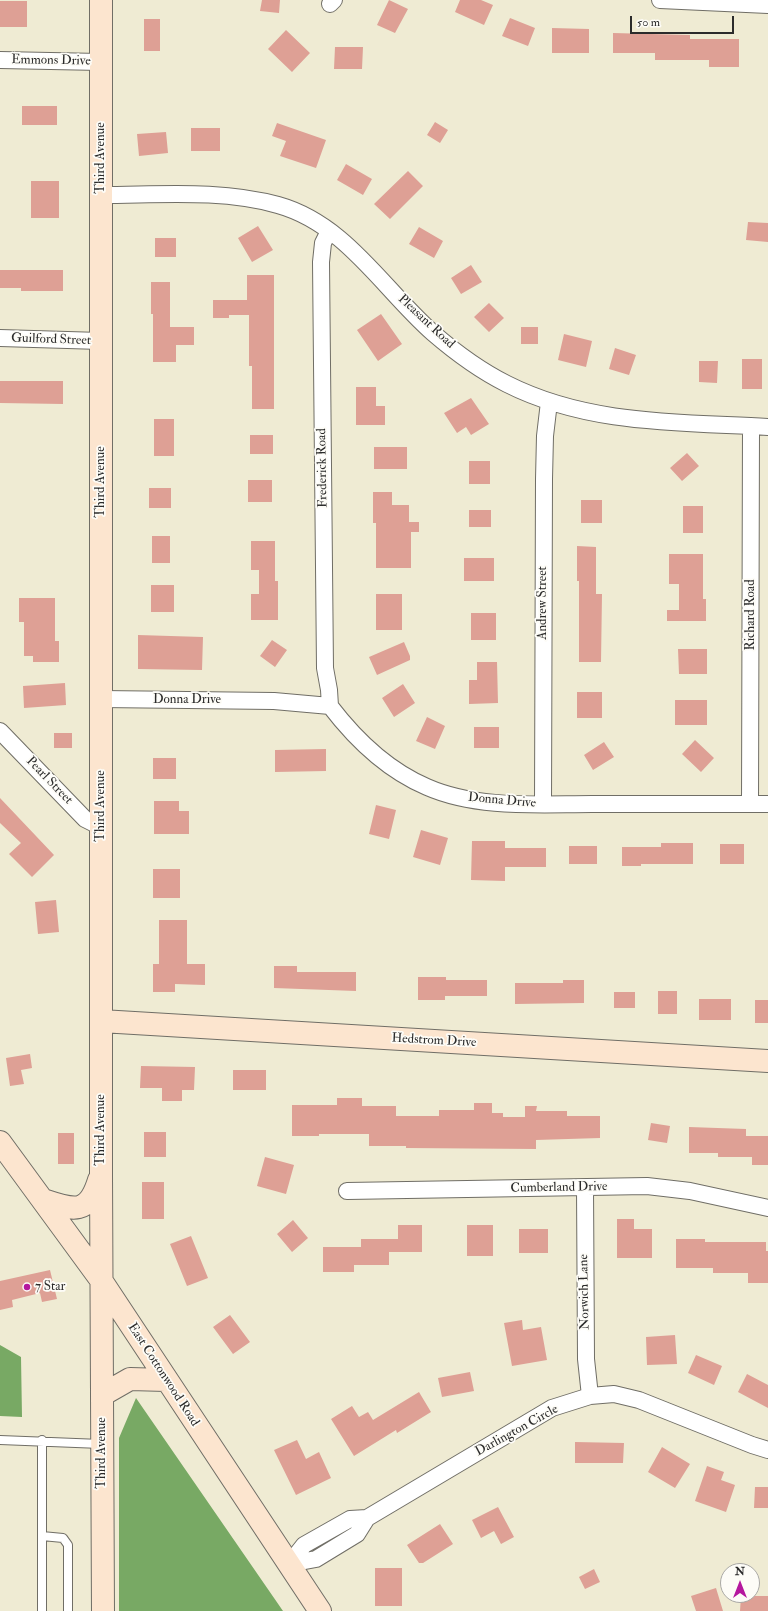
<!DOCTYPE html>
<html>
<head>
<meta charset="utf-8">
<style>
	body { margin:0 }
	#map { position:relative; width:768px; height:1611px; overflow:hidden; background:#efebd3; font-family:"IM FELL Double Pica",serif }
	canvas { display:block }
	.north { position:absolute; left:720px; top:1563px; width:40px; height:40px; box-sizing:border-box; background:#fdfcf7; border:1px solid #a9a8a5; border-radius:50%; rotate:0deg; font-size:11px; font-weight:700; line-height:16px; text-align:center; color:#2b2b2b }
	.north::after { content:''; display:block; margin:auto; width:14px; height:18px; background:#b5179e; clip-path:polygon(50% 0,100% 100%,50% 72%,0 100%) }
	.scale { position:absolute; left:630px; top:16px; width:104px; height:18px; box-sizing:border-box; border:2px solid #2b2b2b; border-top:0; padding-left:5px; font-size:12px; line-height:14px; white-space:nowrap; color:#2b2b2b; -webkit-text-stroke:3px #fdfcf7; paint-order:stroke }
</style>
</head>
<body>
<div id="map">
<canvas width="768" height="1611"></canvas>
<div class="north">N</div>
<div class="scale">50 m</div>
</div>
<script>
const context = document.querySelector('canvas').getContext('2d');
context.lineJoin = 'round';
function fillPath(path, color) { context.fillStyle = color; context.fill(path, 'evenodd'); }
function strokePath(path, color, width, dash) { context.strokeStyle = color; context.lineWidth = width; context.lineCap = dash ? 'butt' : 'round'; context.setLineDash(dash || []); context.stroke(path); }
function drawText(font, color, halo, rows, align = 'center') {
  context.font = font + ' "IM FELL Double Pica",serif'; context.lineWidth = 3.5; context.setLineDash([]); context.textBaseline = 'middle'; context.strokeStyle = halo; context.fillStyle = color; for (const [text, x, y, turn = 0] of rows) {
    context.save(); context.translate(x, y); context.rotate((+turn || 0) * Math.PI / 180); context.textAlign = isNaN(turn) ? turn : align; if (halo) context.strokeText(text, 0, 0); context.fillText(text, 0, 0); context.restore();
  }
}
const forest = new Path2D(`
	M0 1345 21 1357 22 1417 0 1416Z
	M136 1398 283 1611H119V1438Z`);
const building = new Path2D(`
	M262 0H280L279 13 260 11Z
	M389 0 408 9 395 33 377 25Z
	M460 0H481L493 5 484 25 455 12Z
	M0 1H27V27H0Z
	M510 18 535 28 528 46 502 36Z
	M144 19H160V51H144Z
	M552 28 589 29V53H552Z
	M286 30 310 53 292 72 268 49Z
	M613 33 690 35V39H739V67H709V60H655V53H613Z
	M335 47H363L362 69H334Z
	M22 106H57V125H22Z
	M435 122 448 130 440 143 427 135Z
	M277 123 326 140 316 168 280 156 286 141 272 136Z
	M191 128H220V151H191Z
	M166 132 168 153 139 156 137 134Z
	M346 164 372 179 363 195 337 180Z
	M408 171 423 186 390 219 374 204Z
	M31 181H59V218H31Z
	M748 222 768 223V242L746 240Z
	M258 226 273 250 252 262 238 238Z
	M419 227 443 241 434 258 409 244Z
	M155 238H176V257H155Z
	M471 265 482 282 461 294 451 278Z
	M0 270H63V291H21V288H0Z
	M247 275H274V409H252V366H249V315H229V318H213V300H247Z
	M151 282H170V327H194V345H176V362H153V314H151Z
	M489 303 504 318 489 332 474 317Z
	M381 314 402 344 378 361 357 330Z
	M521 327H538V344H521Z
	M564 334 592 341 586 367 558 360Z
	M615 348 636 355 629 375 609 369Z
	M742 359H762V389H742Z
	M699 361H718L717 383 699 382Z
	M0 381H63V404L0 403Z
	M356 387H376V406H385V425H356Z
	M471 398 489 424 471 435 466 427 457 433 444 413Z
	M154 419H174V456H154Z
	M250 435H273V454H250Z
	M374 447H407V469H374Z
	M687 453 699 466 682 481 670 468Z
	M469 461H490V484H469Z
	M248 480H272V502H248Z
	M149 488H171V508H149Z
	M373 492H392V505H409V522H419V532H411V568H376V523H373Z
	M581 500H602V523H581Z
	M683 506H703V533H683Z
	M469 510H491V527H469Z
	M152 536H170V563H152Z
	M251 541H275V581H278V620H251V594H259V570H251Z
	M577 546 596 547V594H602L601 662H579V581H577Z
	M669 554H703V599H706V621H667V610H679V584H669Z
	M464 558H494V581H464Z
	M151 585H174V612H151Z
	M376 594H402V630H376Z
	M19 598H55V641H59V662H33V656H24V622H19Z
	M471 613H496V640H471Z
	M138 635 203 637 202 670 138 669Z
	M272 640 287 650 275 667 260 656Z
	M404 642 410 656V660L377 675 369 657Z
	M678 649H707V674H679Z
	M477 662H497L498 703 469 704V680H477Z
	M65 683 66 705 24 708 23 686Z
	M403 684 415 703 394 717 382 698Z
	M577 692H602V718H577Z
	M675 700H707V725H675Z
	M427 717 445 726 435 749 416 741Z
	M474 727H499V748H474Z
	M54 733H72V748H54Z
	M695 740 714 758 701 772 682 754Z
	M604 742 614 757 593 770 584 755Z
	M326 749V771L275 772V750Z
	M153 758H176V779H153Z
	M0 798 54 855 32 877 9 854 21 843 0 823Z
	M154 801H179V811H189V834H154Z
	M376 805 396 810 389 839 369 834Z
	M421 830 448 838 440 865 413 857Z
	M472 841H505V848H546V867H505V881L471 880Z
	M661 843H693V864H641V866H622V847H661Z
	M720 844H744V864H720Z
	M569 846H597V864H569Z
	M153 869H180V898H153Z
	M56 900 59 932 38 934 35 902Z
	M159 920H187V964H205V985L175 984V992H153V964H159Z
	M274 966H297V972H356V991L274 988Z
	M418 977H446V980H487V996H445V1000H418Z
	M563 980H584V1003L515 1004V983H563Z
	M658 991H677V1014H658Z
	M614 992H635V1008H614Z
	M699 999H731V1020H699Z
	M755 1000H768V1023H755Z
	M30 1054 32 1068 21 1070 24 1084 10 1086 6 1058Z
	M141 1066 195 1067 194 1090H182V1101H162V1088H140Z
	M233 1070H266V1090H233Z
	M337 1098H362V1106H396V1116H439V1110H474V1103H492V1113H503V1117H525V1106H537L536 1111H567V1116H600V1138L536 1140V1149L406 1148V1146H369V1134H319V1136H292V1105H337Z
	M651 1123 670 1126 667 1143 648 1140Z
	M689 1127 746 1129V1136H768V1165H752V1157H718V1153H689Z
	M144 1132H166V1157H144Z
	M58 1133H74V1164H58Z
	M265 1157 294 1165 286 1194 257 1186Z
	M142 1182H164V1219H142Z
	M617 1219H634V1229H652V1258H617Z
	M293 1220 308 1238 292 1252 277 1234Z
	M398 1225H422V1252H389V1265H354V1272H323V1247H361V1239H398Z
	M467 1225H493V1256H467Z
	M519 1229H548V1253H519Z
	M191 1236 208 1278 187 1286 170 1244Z
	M676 1239H705V1242H766V1251H768V1283H748V1273H713V1268H676Z
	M50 1270 57 1299 42 1302 40 1293 12 1300 13 1307 0 1310V1281Z
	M230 1315 250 1342 233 1354 213 1327Z
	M522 1320 523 1330 541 1327 547 1360 512 1366 504 1323Z
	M675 1335 677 1364 647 1365 646 1337Z
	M696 1355 722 1366 714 1385 688 1373Z
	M470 1372 474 1391 442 1397 438 1378Z
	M747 1374 768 1385V1408L738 1392Z
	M419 1392 431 1412 397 1433 396 1430 354 1456 331 1419 352 1406 359 1417 368 1412 373 1420Z
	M297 1440 306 1459 319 1452 331 1478 296 1495 274 1450Z
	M575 1442 624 1443 623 1463H575Z
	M662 1447 690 1464 675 1488 648 1472Z
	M707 1466 724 1472 721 1480 735 1485 726 1512 695 1501Z
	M755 1487H768V1508H754Z
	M498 1507 514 1537 501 1544 494 1531 481 1538 472 1520Z
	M440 1524 453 1544 423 1563H419L407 1545Z
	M375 1568H402V1606H375Z
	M594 1569 600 1582 585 1589 579 1577Z
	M716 1588 723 1611H696L691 1596Z
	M741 1596H768V1611H740Z`);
const lane = new Path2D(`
	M0 1440 101 1444
	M42 1536 63 1538 68 1545V1611
	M42 1611V1440`);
const street = new Path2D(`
	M660 0 768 5
	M330 4 334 0
	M0 60 101 62
	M101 195C159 195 221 189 278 205 346 224 383 289 433 333 455 352 481 371 507 384 588 425 679 422 768 427
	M329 231 323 243 321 262 325 668 329 690 330 706
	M0 338 101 341
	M101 699 274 701 330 706C356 740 387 770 427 787 477 809 538 804 592 804 651 804 709 804 768 804
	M0 731 85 819 101 827
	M543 804 544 479 545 436 549 402
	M750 804 751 426
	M585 1188 586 1359 590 1396
	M347 1191 647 1186 690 1191 768 1208
	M289 1564 304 1545 350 1519 367 1518 552 1408 590 1396 614 1394 639 1400 752 1445 768 1450
	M289 1564 316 1559 357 1534 367 1518`);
const secondary = new Path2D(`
	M101 0V1175L103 1611
	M101 1021 768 1061
	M0 1142 101 1280 320 1611
	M43 1200C73 1210 88 1216 99 1180
	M102 1395 130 1379 166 1380`);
const markers = [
	[27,1287,4,"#b5179e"]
];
const streetNames = [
	["Emmons Drive",51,61,1],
	["Third Avenue",101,158,-90],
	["Pleasant Road",426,322,43],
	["Guilford Street",51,340,2],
	["Frederick Road",323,468,-91],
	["Third Avenue",101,482,-90],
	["Andrew Street",543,603,-90],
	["Richard Road",751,615,-90],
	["Donna Drive",187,700],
	["Pearl Street",49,781,46],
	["Donna Drive",502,801,5],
	["Third Avenue",101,806,-90],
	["Hedstrom Drive",434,1041,3],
	["Third Avenue",101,1130,-90],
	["Cumberland Drive",559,1188,-1],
	["Norwich Lane",585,1292,-91],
	["East Cottonwood Road",163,1375,57],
	["Darlington Circle",517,1431,-29],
	["Third Avenue",102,1453,-90]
];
const poiNames = [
	["7 Star",35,1287]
];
fillPath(forest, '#78a964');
fillPath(building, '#dea095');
strokePath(lane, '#706e66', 10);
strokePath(street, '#706e66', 18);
strokePath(secondary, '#706e66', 24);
strokePath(lane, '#fff', 8);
strokePath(street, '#fff', 16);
strokePath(secondary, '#fce5cf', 22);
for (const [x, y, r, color] of markers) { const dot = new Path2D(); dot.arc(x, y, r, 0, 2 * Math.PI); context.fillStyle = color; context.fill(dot); strokePath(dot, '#fdfcf7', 1.5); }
drawText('13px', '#2b2b2b', '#fdfcf7', streetNames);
drawText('13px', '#2b2b2b', '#fdfcf7', poiNames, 'left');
</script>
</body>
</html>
